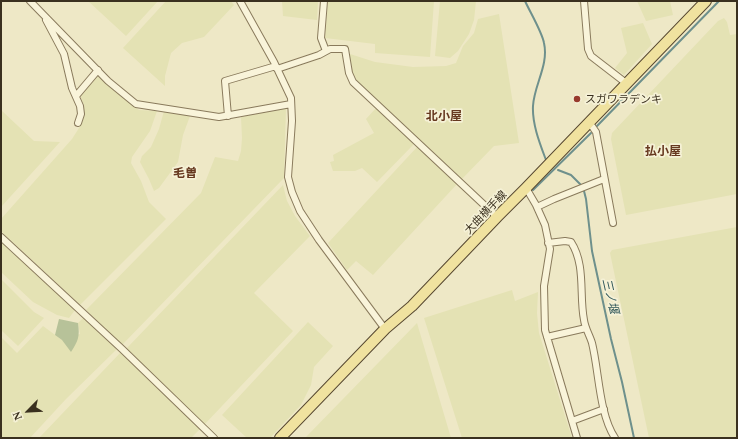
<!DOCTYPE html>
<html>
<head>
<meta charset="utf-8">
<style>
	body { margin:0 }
	#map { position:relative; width:738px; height:439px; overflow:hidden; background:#eee8c6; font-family:Georgia,serif }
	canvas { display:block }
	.frame { position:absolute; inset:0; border:2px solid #3a301f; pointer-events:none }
	.north { position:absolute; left:8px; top:391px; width:40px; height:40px; -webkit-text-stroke:3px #f5f1d6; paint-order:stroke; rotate:246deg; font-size:11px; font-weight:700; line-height:16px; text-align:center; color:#3a301f }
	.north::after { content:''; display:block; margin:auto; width:14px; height:18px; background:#3a301f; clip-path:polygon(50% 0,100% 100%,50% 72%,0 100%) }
</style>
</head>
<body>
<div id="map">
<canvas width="738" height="439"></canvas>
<div class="frame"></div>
<div class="north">N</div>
</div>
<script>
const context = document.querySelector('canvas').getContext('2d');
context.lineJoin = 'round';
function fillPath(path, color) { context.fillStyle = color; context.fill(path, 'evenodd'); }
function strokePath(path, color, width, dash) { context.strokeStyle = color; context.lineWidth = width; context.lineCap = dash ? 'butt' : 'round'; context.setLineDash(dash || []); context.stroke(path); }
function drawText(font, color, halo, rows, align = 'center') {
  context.font = font + ' Georgia,"Noto Sans JP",serif'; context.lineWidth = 3.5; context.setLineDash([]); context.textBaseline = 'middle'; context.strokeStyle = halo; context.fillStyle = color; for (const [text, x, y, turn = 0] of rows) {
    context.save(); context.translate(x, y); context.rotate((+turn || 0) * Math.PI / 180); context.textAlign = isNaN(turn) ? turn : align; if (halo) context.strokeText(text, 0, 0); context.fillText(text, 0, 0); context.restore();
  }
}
const farmland = new Path2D(`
	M88 1H158L126 36Z
	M166 1H231L234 5 204 37 182 43 171 53 165 76V86L123 48Z
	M282 1H318L317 20 283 16Z
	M328 1H434L430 57 375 53V44L325 38Z
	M440 1H476L474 20 469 34 458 51 450 58 435 56Z
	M637 1H670L673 15 646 21Z
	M499 14 519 143 494 146 461 180 355 81 349 60 350 54 375 62 413 67 446 66 456 63 463 46 474 33 478 19Z
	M724 18 727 22 730 35 737 34V194L626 215 611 139 612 133 718 21Z
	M643 23 652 44 624 75 615 68 627 53 621 28Z
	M99 75 139 110 157 111 150 131 132 157 131 163 141 181 149 202 166 219 80 305 1 231V219L72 139 79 128 83 115 84 105 80 96Z
	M377 107 414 144 377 182 362 168 355 171H333L330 162 334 161 333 155 374 133 366 119Z
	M286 108 284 178 122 345 86 310 201 193 215 157 238 161 241 151 242 138 241 117Z
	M1 110 34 141 60 142 1 207Z
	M164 111 190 116 183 135 178 162 159 188 154 191 149 179 140 162 142 156 151 147 159 129Z
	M418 146 458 183 373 275 356 261 347 270 328 243Z
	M283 185 287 201 295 216 310 236 254 293 293 331 204 425 126 349Z
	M737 227V438H649L610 253 612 250Z
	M1 240 75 310 69 318 57 315 33 302 1 272Z
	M1 279 34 312 44 318 18 346 1 330Z
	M512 290 515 301 538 292 537 313 539 333 572 438H462L424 318Z
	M84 317 117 349 66 399 30 438H1V337L17 353 43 326 62 340 80 334 78 323Z
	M308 322 333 346 314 367 311 385 301 405 270 438H247L222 415Z
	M417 323 451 438H305Z
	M121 352 201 428 191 438H39Z`);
const cemetery = new Path2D(`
	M59 319 78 323C80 337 78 341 71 352L62 340 55 335Z`);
const stream = new Path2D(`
	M525 1C530 12 542 32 544 43 549 65 534 85 533 106 532 124 540 144 546 160
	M597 126 719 1
	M558 170 571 175 583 187 586 199 592 251 611 339 622 382 634 438
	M533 190 591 133`);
const minor = new Path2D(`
	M30 1 108 81 136 104 219 117 291 104
	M240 1 274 62 291 98 292 121 288 177 292 192 300 211 319 240 385 329
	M324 1 321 38 326 51
	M584 1 588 49 591 56 626 83
	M46 20 64 54 72 88 80 106 81 114 78 123
	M277 69 319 55 330 49H345L349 73 353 82 497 217
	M76 96 98 70
	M228 116 225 81 276 66
	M589 122 596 132 613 223
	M526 188 536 205 545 225 550 249 544 286 545 330 577 438
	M537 207 554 199 604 179
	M1 237 122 349 214 438
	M548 243 565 241 571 242C586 265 579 295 584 320 585 328 590 336 592 343 599 371 599 414 615 438
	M547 337 586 328
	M572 421 604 409`);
const primary = new Path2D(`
	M280 438 385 329 412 306 497 217 526 188 706 1`);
const markers = [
	[577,99,4,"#983a2c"]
];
const poiNames = [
	["スガワラデンキ",585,99]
];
const streetNames = [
	["大曲横手線",485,212,-46]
];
const neighbourhoodNames = [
	["北小屋",444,115],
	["払小屋",663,150],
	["毛曽",185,172]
];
const waterNames = [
	["三ノ堰",611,296,77]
];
fillPath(farmland, '#e4e2b4');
fillPath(cemetery, '#b7c299');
strokePath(stream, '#6e908c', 2);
strokePath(minor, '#897a5c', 8);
strokePath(primary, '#574830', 12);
strokePath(minor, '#f9f4da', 6);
strokePath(primary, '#f0e29f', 10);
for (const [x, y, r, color] of markers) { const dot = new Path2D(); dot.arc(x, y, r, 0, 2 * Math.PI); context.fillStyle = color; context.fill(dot); strokePath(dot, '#f5f1d6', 1.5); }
drawText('11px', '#3a301f', '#f5f1d6', poiNames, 'left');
drawText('11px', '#3a301f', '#f5f1d6', streetNames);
drawText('bold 12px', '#66381f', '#f5f1d6', neighbourhoodNames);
drawText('italic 12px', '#2f5659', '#f5f1d6', waterNames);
</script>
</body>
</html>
